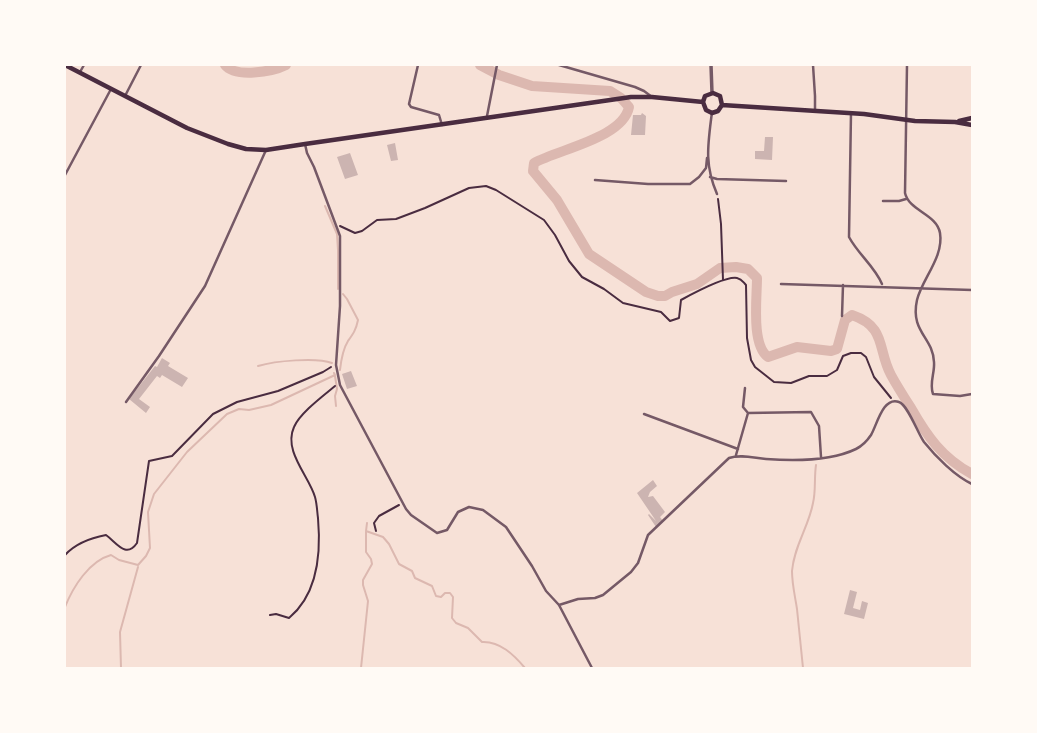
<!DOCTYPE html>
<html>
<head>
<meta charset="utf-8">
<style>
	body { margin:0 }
	#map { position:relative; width:1037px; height:733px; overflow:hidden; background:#f7e1d7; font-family:Montserrat,sans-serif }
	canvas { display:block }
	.frame { position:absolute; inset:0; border:66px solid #fffaf5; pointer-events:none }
</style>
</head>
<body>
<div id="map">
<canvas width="1037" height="733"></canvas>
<div class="frame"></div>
</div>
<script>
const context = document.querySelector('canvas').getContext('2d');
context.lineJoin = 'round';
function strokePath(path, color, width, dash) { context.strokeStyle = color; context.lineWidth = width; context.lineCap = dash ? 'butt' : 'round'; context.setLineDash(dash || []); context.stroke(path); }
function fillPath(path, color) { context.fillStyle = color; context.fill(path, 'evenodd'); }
const stream = new Path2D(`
	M325 206 337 234 338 250V289
	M258 366C275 361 316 357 332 363
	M340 370C341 361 343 349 348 341 353 334 356 330 358 320L347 299 343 294
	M335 376 337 389 335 396 336 406
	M367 523 366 531 383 537 389 544 399 564 412 571 415 578 432 586 436 596 441 597 445 593H450L453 597 452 618 456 623 468 628 482 642C500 641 514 655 525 668
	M65 607C73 587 89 561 111 555L119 560 138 565 146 556 150 548 148 512 154 494 187 452 227 414 239 409 249 410 271 405 335 375 334 373
	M121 668 120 632 138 567
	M361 668 368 601 363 585V580L372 564 371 559 366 552V532
	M803 668C801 648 799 628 797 609 795 596 792 584 792 571 794 546 809 526 813 503 816 491 814 478 816 465`);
const river = new Path2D(`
	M225 65C235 78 272 72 286 65
	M480 65 499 75 532 86 610 91 621 98 629 107C623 138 559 149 534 163L533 171 557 200 589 254 646 292 658 296H665L672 292 697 284 720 268 736 267 748 269 757 278C757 298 751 345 768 357L797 347 831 351 837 349 845 320 852 315C887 327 877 349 891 375 897 386 904 397 911 408 927 436 942 458 972 474`);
const building = new Path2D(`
	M642 113 646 116 645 135H631L633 115H641Z
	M765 137H773L772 160 755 159V151H764Z
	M395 143 398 160 391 161 387 145Z
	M350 153 358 175 345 179 337 157Z
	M162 358 170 363 168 366 188 378 182 387 162 375 160 378 157 376 139 399 150 407 146 413 129 399 155 366 157 367Z
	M351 371 357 386 347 389 342 374Z
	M653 480 657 486 650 492 648 497 653 496 665 512 660 517 663 521 656 527 648 515 649 514 656 521 637 493Z
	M850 590 857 592 853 608 860 610 862 601 868 603 864 619 844 614Z`);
const path = new Path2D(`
	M718 199 721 224 723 280
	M340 226 355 233 362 231 377 220 396 219 425 208 469 188 486 186 496 190 544 220 555 235 569 261 582 277 604 289 623 303 661 312 670 321 679 318 681 300C692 294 726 276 737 278 742 279 743 282 746 285L747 338 751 360 755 367 774 382 791 383 809 376H827L837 370 843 356 851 353H861L866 357 874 377 891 398
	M376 531 374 523 379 516 399 505
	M65 555C76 543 90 538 106 535 117 543 126 559 137 543L149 461 172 456 213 414 237 402 278 391 323 372 331 367
	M270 615 276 614 289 618C318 594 321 552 318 518 317 511 317 504 315 497 309 476 283 451 294 427 300 413 323 396 335 386`);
const minor = new Path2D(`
	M418 65 409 104 411 107 439 115 442 125
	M559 65 635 87 644 91 652 97
	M813 65 815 96V111
	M907 65 905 193C909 211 937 214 940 233 944 257 922 279 917 300 910 332 933 337 934 362 935 373 929 383 933 394L960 396 972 394
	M80 72 84 65
	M125 96 141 65
	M712 112C708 144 704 164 717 194
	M851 113 849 237C858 254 875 267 882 284
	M487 116 497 65
	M305 144 307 153 314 167 340 236V306L336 365 340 385 406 509 411 515 437 533 447 530 458 512 469 507 483 510 506 527 532 566 546 591 559 605 592 668
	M65 175 111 89
	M710 177 717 179 786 181
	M595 180 648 184H690L699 177 706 168 707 158
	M883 201H899L906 199
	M781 284 972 290
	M842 316 843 285
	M745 388 743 407 748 413 811 412 819 426 821 457
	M126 402 159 356 205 286 266 150
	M644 414 738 449
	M736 455 748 413
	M559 605 578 599 595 598 603 595 631 572 638 563 648 535 729 458C741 454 754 458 766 459 793 461 831 461 856 449 862 446 867 441 871 435 877 425 883 396 899 402 908 405 918 434 924 442 936 457 955 476 972 484`);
const tertiary = new Path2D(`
	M711 65 712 93`);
const primary = new Path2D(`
	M65 65 187 128 228 144 246 149 266 150 305 144 631 97H652L703 102
	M703 102 706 110 712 113 718 111 722 105 864 114 915 121 955 122 972 125
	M703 102 705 96 713 93 720 96 722 105
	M959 121 972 118`);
strokePath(stream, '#dcb8b0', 2);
strokePath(river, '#dcb8b0', 10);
fillPath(building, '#ccb4b1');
strokePath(path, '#4a2c40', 2);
strokePath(minor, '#755966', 2.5);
strokePath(tertiary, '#755966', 3.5);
strokePath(primary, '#4a2c40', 4.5);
</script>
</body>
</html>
